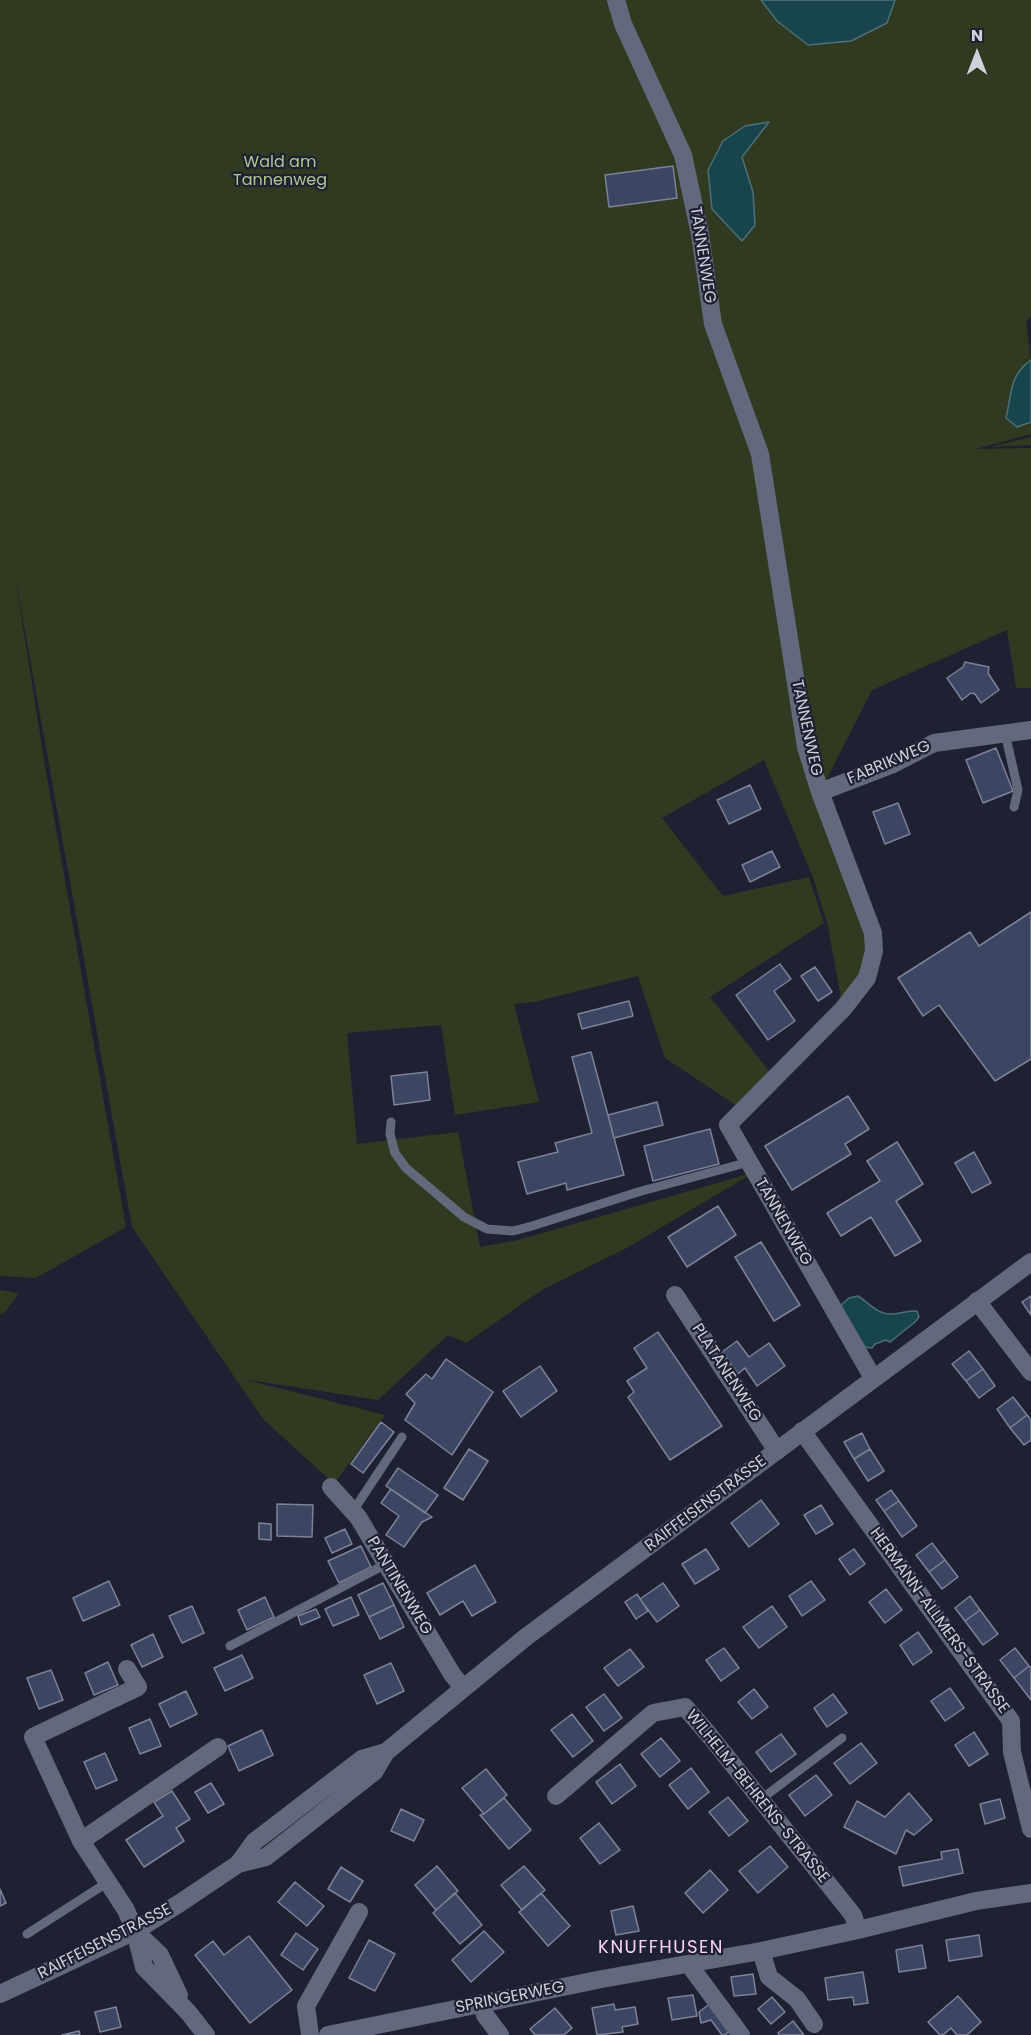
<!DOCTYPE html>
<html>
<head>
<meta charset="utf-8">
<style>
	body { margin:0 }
	#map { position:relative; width:1031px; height:2035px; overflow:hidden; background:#1d2131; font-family:Poppins,sans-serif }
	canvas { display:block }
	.north { position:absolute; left:947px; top:24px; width:60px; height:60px; -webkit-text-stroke:4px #1d2131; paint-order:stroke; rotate:0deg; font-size:16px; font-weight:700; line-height:24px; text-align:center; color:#cfd2dd }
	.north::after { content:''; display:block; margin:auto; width:21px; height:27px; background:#cfd2dd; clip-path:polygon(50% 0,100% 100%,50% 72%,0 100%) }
</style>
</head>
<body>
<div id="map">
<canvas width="1031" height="2035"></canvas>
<div class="north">N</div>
</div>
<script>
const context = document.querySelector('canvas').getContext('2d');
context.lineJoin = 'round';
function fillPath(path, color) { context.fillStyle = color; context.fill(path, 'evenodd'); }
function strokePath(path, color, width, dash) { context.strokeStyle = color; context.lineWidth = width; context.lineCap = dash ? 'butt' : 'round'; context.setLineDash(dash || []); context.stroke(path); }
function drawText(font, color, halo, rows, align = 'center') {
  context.font = font + ' Poppins,sans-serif'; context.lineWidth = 4.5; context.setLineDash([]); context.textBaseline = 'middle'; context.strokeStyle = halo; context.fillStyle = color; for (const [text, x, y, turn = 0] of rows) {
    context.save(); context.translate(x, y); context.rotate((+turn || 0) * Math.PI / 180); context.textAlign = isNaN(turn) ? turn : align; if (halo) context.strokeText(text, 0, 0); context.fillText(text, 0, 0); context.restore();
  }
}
const green = new Path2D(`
	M0 0H761L777 21 887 23 895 0H1031V316L1026 322 1031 360C1009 375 1012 394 1006 418L1017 427 1031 422V434L976 449 1031 448V688H1016L1007 630 872 690 820 792 874 951 843 1009 827 922 812 875 764 760 662 818 723 896 809 877 824 923 710 997 774 1077 743 1110 665 1058 638 976 534 1002 514 1004 539 1102 455 1115 441 1025 347 1033 357 1144 458 1132 480 1247 518 1240 755 1172 625 1249 542 1290 466 1343 448 1335 378 1400 243 1379 385 1415 334 1484 263 1419 132 1227 15 576 46 772 126 1227 36 1278 0 1276ZM768 122 742 157 753 192 723 141Z
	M1031 437V445L989 447Z
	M0 1290 19 1293 6 1311 0 1314Z`);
const water = new Path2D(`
	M761 0H895L887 23 851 41 808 45 777 21Z
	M769 122 742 157 753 192 755 225 742 241 712 209 708 170 723 141 745 126Z
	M1031 360V422L1017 427 1006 418C1012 394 1009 375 1031 360Z
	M858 1296C869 1303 878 1315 892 1314 901 1314 909 1310 917 1311L919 1317 915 1322 890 1342 886 1340 875 1344 872 1348 864 1347 840 1306 849 1298Z`);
const building = new Path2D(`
	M673 166 677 198 609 207 605 175Z
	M965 662 989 667 988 673 999 690 981 703 975 694 971 693 962 700 947 678 963 667Z
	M996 748 1013 791 983 803 966 760Z
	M750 785 761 809 729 824 717 800Z
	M898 803 910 834 885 844 873 812Z
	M772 851 780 867 750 882 742 865Z
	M1031 912V1059L995 1081 939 1005 923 1016 898 978 970 932 979 946Z
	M780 964 791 979 774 991 795 1021 768 1040 736 995Z
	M815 967 832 992 818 1001 801 976Z
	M629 1001 633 1016 582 1029 578 1014Z
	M591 1052 624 1175 567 1190 566 1183 527 1194 518 1162 558 1152 555 1143 592 1133 572 1057Z
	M427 1072 430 1100 394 1105 391 1076Z
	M848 1096 869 1129 845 1144 851 1154 792 1190 765 1146Z
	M657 1102 663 1125 614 1138 608 1115Z
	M710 1129 719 1164 653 1181 644 1146Z
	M897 1142 923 1184 896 1201 921 1241 895 1256 871 1217 841 1236 827 1213 880 1181 867 1161Z
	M974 1152 991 1183 972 1193 955 1163Z
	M718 1206 736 1235 687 1267 668 1237Z
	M761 1242 800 1305 774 1321 735 1257Z
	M1031 1296V1315L1022 1302Z
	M658 1332 722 1426 670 1460 628 1397 634 1392 627 1381 647 1368 634 1348Z
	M737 1341 749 1357 769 1343 785 1366 757 1386 745 1368 738 1374 722 1352Z
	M969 1351 983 1369 966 1381 952 1364Z
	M446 1359 493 1392 452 1455 405 1420 415 1403 406 1394 426 1374 432 1379Z
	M540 1366 557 1391 521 1417 503 1391Z
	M983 1369 995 1386 979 1398 966 1381Z
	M1013 1397 1027 1415 1010 1428 997 1409Z
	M1027 1415 1031 1420V1440L1024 1445 1010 1428Z
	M381 1422 394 1432 363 1473 351 1464Z
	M862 1433 870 1449 854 1459 844 1442Z
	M469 1449 488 1461 463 1500 444 1488Z
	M870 1449 884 1471 868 1481 854 1459Z
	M398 1468 438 1495 425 1513 386 1486Z
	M391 1489 432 1517 422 1522 404 1547 386 1535 399 1516 381 1503Z
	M891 1490 899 1501 884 1511 876 1500Z
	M761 1500 779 1524 749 1547 731 1523Z
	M899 1501 917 1526 902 1537 884 1511Z
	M277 1504 313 1505 312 1537 277 1536Z
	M821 1505 833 1524 816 1534 804 1515Z
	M259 1523 271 1524V1540L259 1539Z
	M345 1529 352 1544 332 1553 325 1538Z
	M932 1543 945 1560 929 1572 916 1555Z
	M361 1546 371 1567 339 1583 328 1561Z
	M706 1549 719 1569 695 1584 682 1564Z
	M854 1549 865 1564 850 1575 839 1559Z
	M945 1560 958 1577 942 1589 929 1572Z
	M475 1565 496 1602 472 1616 463 1601 440 1615 427 1593Z
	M109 1581 120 1605 83 1621 73 1598Z
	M811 1581 825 1600 802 1616 789 1596Z
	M383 1583 394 1605 369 1617 358 1595Z
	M663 1583 679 1606 657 1622 640 1599Z
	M886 1589 902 1610 885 1623 869 1602Z
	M637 1594 648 1611 636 1619 625 1602Z
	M970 1596 980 1610 965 1621 955 1608Z
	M265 1597 274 1617 247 1630 238 1610Z
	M351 1597 359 1615 333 1626 325 1609Z
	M394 1605 404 1627 380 1639 369 1617Z
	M192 1606 204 1633 182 1643 169 1616Z
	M772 1606 787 1627 759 1648 743 1627Z
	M316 1609 320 1617 301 1625 298 1616Z
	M980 1610 998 1634 983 1645 965 1621Z
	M918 1632 932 1652 913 1665 900 1645Z
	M153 1634 163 1657 142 1667 131 1645Z
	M724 1648 739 1668 721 1681 706 1660Z
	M1015 1648 1029 1666 1014 1678 1000 1660Z
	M630 1649 644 1667 618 1686 604 1668Z
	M242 1655 253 1678 225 1691 214 1668Z
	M108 1662 118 1685 94 1695 85 1673Z
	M391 1663 404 1691 377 1704 364 1675Z
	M1029 1666 1031 1668V1700L1014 1678Z
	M51 1670 63 1700 39 1709 27 1678Z
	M950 1688 964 1708 945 1721 931 1701Z
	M754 1689 768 1707 752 1719 738 1702Z
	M186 1691 197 1714 170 1727 159 1704Z
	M604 1694 622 1718 604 1731 586 1707Z
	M833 1694 847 1713 827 1727 814 1708Z
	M572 1714 593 1741 573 1757 551 1730Z
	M150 1719 161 1746 140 1754 129 1728Z
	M262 1730 273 1755 239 1771 228 1746Z
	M974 1732 988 1754 969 1766 955 1745Z
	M781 1734 796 1754 771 1772 756 1752Z
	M661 1738 680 1761 660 1777 641 1754Z
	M861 1743 877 1763 850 1784 834 1763Z
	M105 1753 117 1780 96 1789 84 1762Z
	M620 1764 636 1786 612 1804 596 1782Z
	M691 1768 709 1792 688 1809 669 1785Z
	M486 1769 507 1795 484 1814 462 1788Z
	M816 1775 832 1795 805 1816 789 1795Z
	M211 1783 224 1804 208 1813 195 1792Z
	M172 1791 190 1819 176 1828 184 1841 144 1867 126 1840 163 1816 154 1802Z
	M909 1793 932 1820 914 1835 906 1830 896 1854 844 1827 857 1801 885 1817Z
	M728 1797 748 1821 729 1836 709 1812Z
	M504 1798 531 1830 509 1849 480 1815 484 1814Z
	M1000 1799 1005 1818 985 1824 980 1804Z
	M401 1809 424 1820 414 1841 391 1831Z
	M599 1823 620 1850 600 1864 580 1838Z
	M770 1846 788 1867 758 1893 739 1871Z
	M958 1849 963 1873 903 1886 899 1867 942 1859 941 1852Z
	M437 1866 458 1891 436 1910 415 1885Z
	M524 1866 545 1890 522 1910 501 1885Z
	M341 1867 363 1881 350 1902 328 1889Z
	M710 1870 728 1890 703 1913 685 1893Z
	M295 1882 324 1906 307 1926 278 1902Z
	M0 1889 6 1903 0 1906Z
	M455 1893 482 1925 460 1944 433 1913Z
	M541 1893 570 1926 548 1946 519 1912Z
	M633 1906 639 1931 616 1935 611 1911Z
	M484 1931 504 1952 471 1982 452 1960Z
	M296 1933 318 1949 303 1970 281 1955Z
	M979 1935 982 1956 949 1961 946 1940Z
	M249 1936 292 1990 250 2023 195 1955 213 1941 224 1955Z
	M369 1940 395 1954 375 1991 349 1978Z
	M922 1945 926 1968 899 1972 896 1950Z
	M863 1972 868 2003 854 2005 853 1997 828 2000 825 1978Z
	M753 1974 756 1994 734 1996 731 1977Z
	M693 1995 697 2016 672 2020 668 1998Z
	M958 1996 981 2022 967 2035H957L951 2028 943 2035H940L928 2022Z
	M772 1997 785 2012 771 2024 758 2009Z
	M712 2002 732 2029 725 2035H722L711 2020 701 2023 699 2012Z
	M614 2004 615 2010 635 2007 638 2024 622 2027 623 2032 597 2035 592 2008Z
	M116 2007 121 2027 100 2032 95 2012Z
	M555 2008 572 2028 564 2035H535L530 2029Z
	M793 2021 804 2035H779L778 2033Z
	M79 2031 80 2035H62Z`);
const service = new Path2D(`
	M1005 733 1018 790 1014 807
	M391 1122 390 1134 395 1153 406 1168 464 1217 487 1229 513 1231 532 1226 638 1192 749 1162
	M353 1511 402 1437
	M230 1646 386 1564
	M760 1800 842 1738
	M27 1934 108 1882`);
const minor = new Path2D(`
	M616 0 623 24 683 155 700 234 713 324 760 454 806 747 820 792 873 933 874 951 867 978 843 1009 728 1125 873 1378
	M820 792 893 764 934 743 1031 730
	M675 1295 777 1451
	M977 1301 1031 1372
	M802 1431 1011 1721 1012 1752 1031 1829
	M331 1487 358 1517 452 1674 463 1688
	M127 1669 138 1687 33 1737 81 1841 126 1910 135 1931 144 1967 188 2012 206 2035
	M556 1796 653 1713 685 1707 710 1736 853 1915 858 1930
	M81 1841 218 1747
	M136 1932 160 1955 179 1995
	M761 1951 769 1977 797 1999 814 2024
	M692 1964 693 1970 741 2035
	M482 2003 485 2015 500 2035
	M310 2035 306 2006 359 1912
	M328 2035 602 1979 761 1951 858 1930 976 1901 1031 1893`);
const tertiary = new Path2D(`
	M238 1864 254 1842 362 1759 386 1752
	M0 1994 135 1931 180 1903 238 1864 266 1857 374 1772 386 1752 526 1637 1031 1262`);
const parkNames = [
	["Wald am",280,163],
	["Tannenweg",280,181]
];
const streetNames = [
	["TANNENWEG",702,255,81],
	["TANNENWEG",806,728,78],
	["FABRIKWEG",889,763,-23],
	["TANNENWEG",783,1222,60],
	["PLATANENWEG",726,1373,57],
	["RAIFFEISENSTRASSE",706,1504,-37],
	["PANTINENWEG",399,1586,59],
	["HERMANN-ALLMERS-STRASSE",939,1621,54],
	["WILHELM-BEHRENS-STRASSE",757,1797,51],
	["RAIFFEISENSTRASSE",105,1942,-27],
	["SPRINGERWEG",510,1998,-11]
];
const neighbourhoodNames = [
	["KNUFFHUSEN",661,1948]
];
fillPath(green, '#303a20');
fillPath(water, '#18454c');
strokePath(water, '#4f6f78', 1.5);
fillPath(building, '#3c4561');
strokePath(building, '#7d8397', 1.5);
strokePath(service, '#63697c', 9);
strokePath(minor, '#63697c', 18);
strokePath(tertiary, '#63697c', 18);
drawText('16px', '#b1c890', '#1d2131', parkNames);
drawText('16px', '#cfd2dd', '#1d2131', streetNames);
context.letterSpacing = '1.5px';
drawText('18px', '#fbd2f0', '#1d2131', neighbourhoodNames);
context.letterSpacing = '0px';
</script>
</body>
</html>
